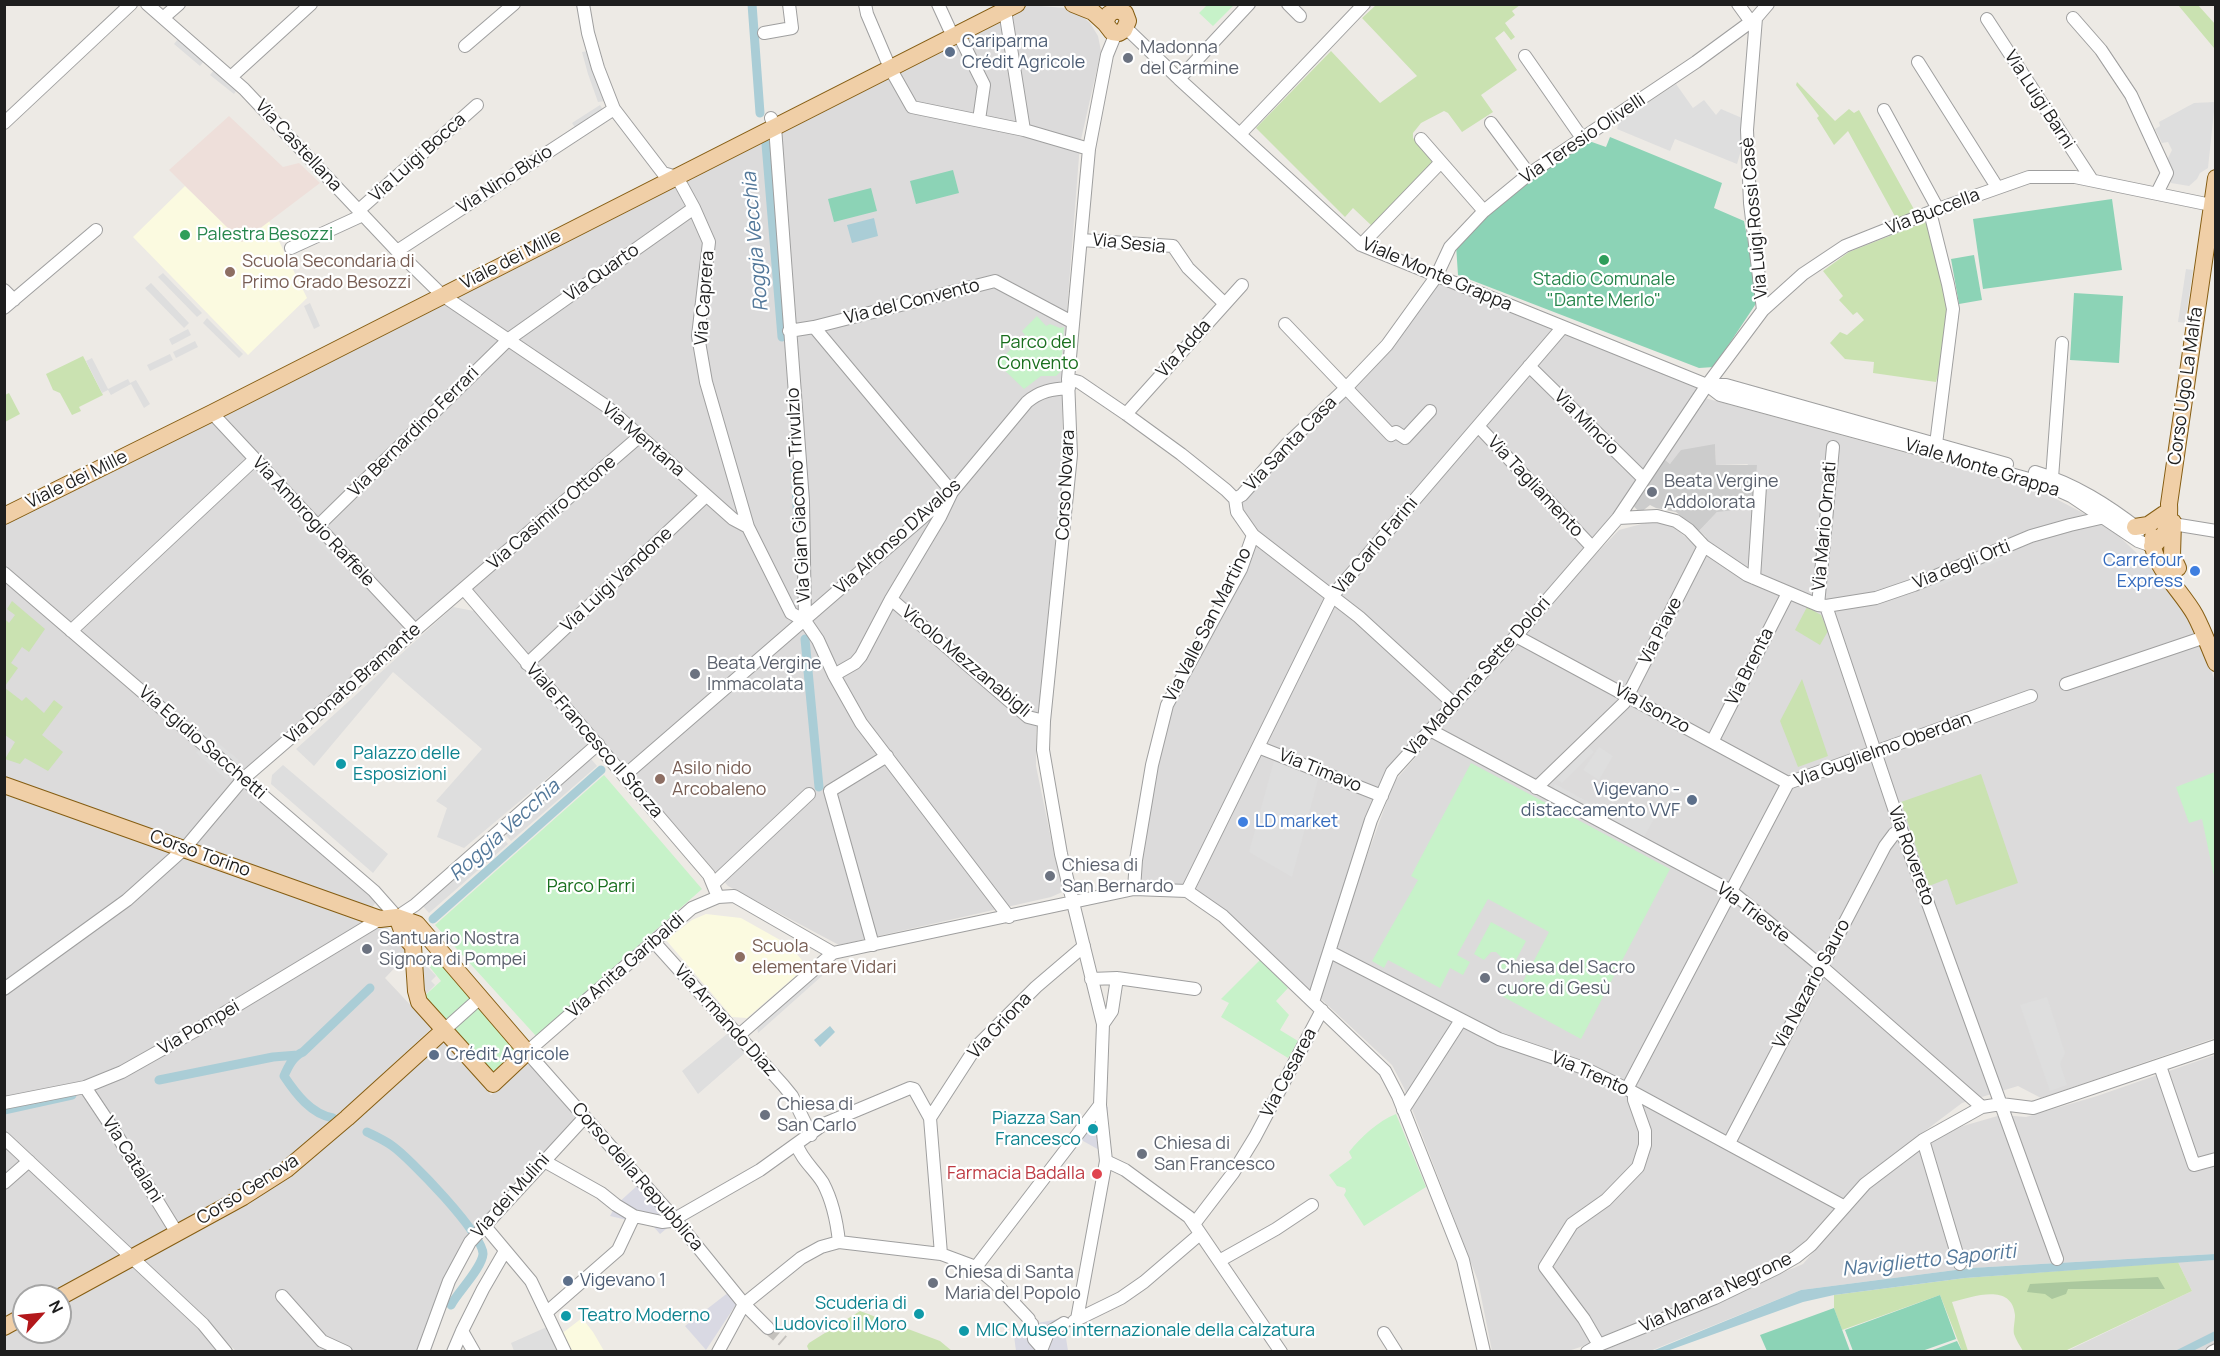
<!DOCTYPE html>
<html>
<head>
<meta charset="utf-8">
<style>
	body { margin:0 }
	#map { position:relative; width:2220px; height:1356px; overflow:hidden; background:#edeae5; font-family:Manrope,sans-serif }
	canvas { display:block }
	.frame { position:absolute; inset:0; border:6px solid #1e1e1e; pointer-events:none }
	.north { position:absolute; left:12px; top:1284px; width:60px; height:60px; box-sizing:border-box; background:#fff; border:2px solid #a5a5a5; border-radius:50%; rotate:63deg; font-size:16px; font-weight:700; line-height:24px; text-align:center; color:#1e1e1e }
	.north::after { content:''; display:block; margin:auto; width:21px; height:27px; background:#b3181b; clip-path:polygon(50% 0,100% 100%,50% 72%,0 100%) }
</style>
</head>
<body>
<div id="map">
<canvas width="2220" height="1356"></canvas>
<div class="frame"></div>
<div class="north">N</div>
</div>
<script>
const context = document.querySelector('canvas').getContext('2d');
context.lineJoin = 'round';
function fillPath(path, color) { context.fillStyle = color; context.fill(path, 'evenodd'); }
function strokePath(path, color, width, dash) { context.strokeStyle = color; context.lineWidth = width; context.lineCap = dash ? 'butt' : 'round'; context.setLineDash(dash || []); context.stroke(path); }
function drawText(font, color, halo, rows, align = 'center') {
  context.font = font + ' Manrope,sans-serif'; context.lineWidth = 4.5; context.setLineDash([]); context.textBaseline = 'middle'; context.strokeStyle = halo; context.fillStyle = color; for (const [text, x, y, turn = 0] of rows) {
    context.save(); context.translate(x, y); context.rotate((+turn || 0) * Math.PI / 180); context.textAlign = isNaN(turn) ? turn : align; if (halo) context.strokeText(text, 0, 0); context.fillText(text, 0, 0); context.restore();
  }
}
const residential = new Path2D(`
	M1026 5 1066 8 1081 15 1090 23 1098 36 1101 51 1080 144 1062 374 1063 465 1036 734V766L1054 853 1069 889 1051 897 839 945 728 886 463 583 236 781 377 900 372 908 5 778V521Z
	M1436 277 1707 385 1618 518 1392 772 1313 1002 1187 891 1134 889 1167 705 1253 535 1235 499 1346 388Z
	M1705 398 2037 489 2108 526 2141 557 2178 600 2203 649 2215 681V1038L2041 1098 2018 1086 1962 1103 1861 1179 1792 1255 1721 1289 1599 1341 1568 1351H1492L1478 1281 1404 1088 1392 1065 1320 998 1337 938 1394 782 1566 585 1619 530 1653 521 1669 523 1697 547 1706 537 1699 531 1717 512 1748 464 1716 465 1715 444 1670 464 1663 458Z
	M5 794 388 928 408 954 385 978 432 1028 326 1126 290 1156 268 1172 130 1253 49 1296H24V1309L5 1320Z
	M443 1041 491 1095 530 1062 578 1118 481 1223 420 1351H236L148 1267 144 1260 224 1216Z
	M2215 1055V1254L1971 1268 1801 1290 1650 1351 1597 1352 1803 1264 1870 1186 1907 1161 1925 1144 1963 1126 2001 1115 2026 1117 2097 1096Z
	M2215 1260V1351L2065 1352 2192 1291 2178 1262Z
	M133 1266 206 1334 221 1352H5V1336L24 1326V1332H60V1306Z`);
const education = new Path2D(`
	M185 186 242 241 269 221 307 298 248 355 133 237Z
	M706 914 741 918 789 945 807 966 747 1018 732 1017 666 940 692 920Z
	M582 1318 593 1332 604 1351H568L560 1335Z`);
const religious = new Path2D(`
	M1715 444 1716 465H1757L1753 508 1717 512 1699 531 1676 512 1656 508 1650 505 1640 513 1630 502 1663 458 1670 464 1681 450Z`);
const military = new Path2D(`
	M229 116 283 167 299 163 320 183 242 242 169 170Z`);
const grass = new Path2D(`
	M1376 5H1520L1512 11 1515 15 1505 23 1515 37 1511 40 1504 31 1495 38 1517 70 1481 95 1493 112 1462 132 1448 113 1444 111 1421 123 1413 133V138L1437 162 1372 226 1353 208 1345 217 1256 128 1331 51 1380 103 1417 76 1362 18Z
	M2178 5H2198L2215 24 2214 48Z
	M1797 82 1835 121 1849 109 1854 113 1859 110 1916 213 1897 220 1848 131 1834 145 1817 118 1819 116 1796 85Z
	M1925 222 1931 231 1948 313 1942 360 1936 382 1873 373 1874 362 1845 359 1830 343 1840 332 1847 335 1864 320 1857 312 1853 315 1839 300 1843 296 1823 271 1849 252Z
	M83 356 103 395 79 407 81 411 72 415 60 393 53 390 46 374Z
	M9 393 20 414 5 422V395Z
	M12 601 45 629 29 652 22 647 11 663 18 668 5 686V619L9 623 15 615 7 609Z
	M1807 607 1821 615 1828 631 1820 645 1795 630Z
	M1802 679 1828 756 1798 767 1780 721Z
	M5 688 22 701 26 697 44 713 54 700 63 707 42 735 63 752 48 771 25 758 20 764 5 759 15 742 5 735Z
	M1981 774 2018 883 1956 905 1947 879 1929 886 1901 802Z
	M2178 1262 2192 1291 2065 1351H2023C2020 1346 2016 1340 2014 1334 2013 1328 2015 1322 2015 1315 2012 1282 1972 1297 1952 1302L1968 1351H1962L1940 1295 1842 1330 1834 1308V1295L1965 1278Z
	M860 1311 940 1341 952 1351H809L807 1346 809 1343Z`);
const forest = new Path2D(`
	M2158 1277 2165 1289H2068L2066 1294 2052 1299 2045 1294 2027 1292 2030 1284Z`);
const park = new Path2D(`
	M1208 4H1234V5L1213 26 1199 13Z
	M1037 316 1046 326 1050 324 1060 328 1064 327 1061 371 1056 376H1041L1024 389 997 363 1025 335 1022 331Z
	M1471 763 1670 869 1581 1039 1500 995 1506 983 1519 989 1549 932 1488 899 1457 955 1470 962 1463 975 1450 968 1440 988 1388 960 1384 968 1372 961 1418 880 1411 876Z
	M2215 772V881L2202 819 2189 823 2176 787Z
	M604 775 702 889 536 1036 435 925Z
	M1491 922 1526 941 1509 973 1500 967 1503 959 1496 952H1491L1484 960 1474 954Z
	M434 950 521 1052 492 1080 421 999 441 981 424 960Z
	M1260 960 1288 988 1276 1001 1289 1015 1280 1030 1298 1041 1288 1058 1221 1017 1229 1003 1221 999Z
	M1396 1114 1426 1187 1364 1226 1344 1195 1346 1191 1345 1188 1337 1186 1329 1175 1352 1158 1349 1152C1361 1137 1378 1121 1396 1114Z`);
const pitch = new Path2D(`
	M1610 137 1722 183 1714 208 1744 221 1759 299 1714 367 1699 368 1458 275 1456 245 1490 212 1536 176 1589 141 1606 147Z
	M953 170 959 193 916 204 910 181Z
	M871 188 877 211 834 222 828 199Z
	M2112 199 2122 270 1983 289 1973 219Z
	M1974 255 1982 300 1959 304 1951 259Z
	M2074 293 2123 296 2119 363 2070 360Z
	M1940 1295 1956 1339 1922 1351H1853L1845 1330Z
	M1834 1308 1850 1351H1767L1760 1335Z
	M1957 1341 1962 1351H1930Z`);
const parking = new Path2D(`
	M178 39 204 61 200 66 174 44Z
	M588 51 605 101 598 102 588 74 582 52Z
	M214 70 238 88 234 94 210 75Z
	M1676 84 1693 108 1704 100 1716 115 1721 109 1742 118V147L1737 164 1675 139 1670 151 1617 129 1619 122Z
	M2215 102 2208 168 2200 173 2197 179 2189 186 2171 183 2166 162 2172 150 2168 142 2162 143 2155 129 2160 126 2159 122 2194 103Z
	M600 105 604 111 576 129 572 123Z
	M2186 269 2193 270 2185 323 2178 322Z
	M163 273 202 313 197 317 158 277Z
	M151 283 189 323 184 328 145 288Z
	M310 303 320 326 314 329 304 306Z
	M207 318 243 354 239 358 203 323Z
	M188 329 191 335 172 345 169 339Z
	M195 341 198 347 176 358 173 352Z
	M170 354 173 360 150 371 147 365Z
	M92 358 108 389 128 379 130 383 136 380 150 404 144 408 131 384 111 395 108 390 102 393 86 361Z
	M302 514 348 563 343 568 297 520Z
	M2009 551 2011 556 1931 589 1929 584Z
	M453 607 474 611 588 744 464 848 437 837 447 808 436 801 482 749 393 672 314 766 296 749Z
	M201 729 238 759V766L201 734Z
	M1589 747 1594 752 1562 783 1556 779Z
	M1599 747 1613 756 1599 780 1583 770Z
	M199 749 230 776 227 780 196 753Z
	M1275 757 1319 776 1292 877 1249 852Z
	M591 759 597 766 511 841 505 834Z
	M283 765 388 854 373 873 271 784 272 775Z
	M1555 784 1607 812 1604 818 1552 790Z
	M1613 807 1659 810 1644 837 1609 818Z
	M502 837 508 844 429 913 423 906Z
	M422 961 436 976 431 981 435 985 420 1000Z
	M823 969V975L758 1033 757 1026Z
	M2047 997 2065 1053 2060 1064 2067 1085 2050 1091 2020 1005Z
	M727 1034 745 1053 698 1094 682 1071Z
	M125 1129 146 1163 142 1166 120 1132Z
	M549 1326 560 1350 556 1352 514 1351 511 1343Z`);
const plaza = new Path2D(`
	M1100 1105 1108 1107 1103 1152 1074 1136Z
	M639 1184 672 1224 660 1234 653 1226 610 1216 616 1205Z
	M729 1292 737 1303 706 1350 685 1326Z
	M1063 1318 1068 1351H1016L1013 1328Z`);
const water = new Path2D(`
	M874 218 878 236 852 243 847 225Z
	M830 1026 835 1032 820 1047 814 1040Z
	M2215 1254V1260L1965 1278 1834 1295 1803 1302 1667 1351 1650 1352 1801 1290 1971 1268Z
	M2215 1331V1340L2193 1351H2175Z`);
const canal = new Path2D(`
	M752 4 760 113
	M766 144 782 337
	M795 468 798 522
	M805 639 819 787
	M433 919 601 770
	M159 1080 273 1057 298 1055
	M4 1110 72 1095
	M333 1118C311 1114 296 1094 284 1076 288 1067 293 1056 303 1052L370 988
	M367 1132C375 1136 384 1140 391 1145 409 1157 484 1235 483 1254 482 1268 458 1292 451 1305`);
const minorTunnel = new Path2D(`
	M768 1328 783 1341`);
const minor = new Path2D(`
	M147 4 244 89 397 251 442 295 606 406 733 519 748 527
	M583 4 588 33 598 68 614 109 663 173 677 177 694 208 709 242 698 336 706 382 748 527 791 613 805 621
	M865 4 867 14 890 68 912 107 1024 130 1089 149
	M938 4 949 28
	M1004 4 1024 130
	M1288 4 1300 16
	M1738 4 1751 22
	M163 18 179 4
	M1756 18 1747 130 1750 203 1763 310
	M2073 18 2101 50 2131 95 2167 173 2157 193
	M1987 19 2092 180
	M1126 28 1179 79 1361 245 1707 385 1720 395 2040 482 2071 496 2138 541 2152 546
	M764 33 792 28 789 4
	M958 33 984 85 979 120
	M465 46 514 4
	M1525 56 1582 138
	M1918 62 1997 187
	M231 77 311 4
	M1179 79 1249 4
	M1884 110 1938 209
	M771 118 775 127 803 501 805 621 818 640 834 675 861 723 1009 917
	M4 123 131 4
	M1491 123 1529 174
	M1240 134 1364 4
	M1421 139 1484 211
	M359 210 477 105
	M1930 212 1948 284 1953 309 1936 444
	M1081 240 1173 246 1188 268 1225 304
	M1361 245 1441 162
	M291 248 363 215
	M397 251 614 109
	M4 290 14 300
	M4 308 96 230
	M1285 324 1391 435 1396 432 1405 438 1430 411
	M814 327 995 281 1072 322
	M789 331 814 327 952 492 940 517 891 599 861 656 855 663 834 675
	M1529 366 1644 479
	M1068 379 1079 382 1126 414 1181 454 1226 490 1235 499 1237 512 1253 535 1359 617 1454 704
	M1707 385H1726L2007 464
	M212 413 415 630
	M1126 414 1242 285
	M1478 426 1592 547
	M2035 472C2075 484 2108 505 2140 530
	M2052 478 2062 343
	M1235 499 1242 495 1288 443 1346 388 1387 345 1436 277 1450 247 1484 211 1529 174 1696 62 1756 18 1768 4
	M1618 518 1657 516 1676 521 1689 530 1704 546 1747 575 1818 605 1826 606 1876 598 1914 585 2031 536 2070 525 2105 517
	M2173 524 2216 531
	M318 526 509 339 694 208
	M4 573 374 891 397 917 415 905 598 744
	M1754 578 1760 486
	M464 589 709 875 718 897
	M891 599 1028 717 1044 721
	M1818 605 1833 447
	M1826 606 1901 829 2057 1259
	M71 631 254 460
	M1516 636 1788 783
	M527 664 706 496
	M2066 684 2205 637
	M1430 730 1731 891 1821 966 1982 1107
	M1712 742 1788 593
	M1258 747 1382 796
	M624 776 952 492 1027 402C1040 391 1052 389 1069 388
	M1536 788 1624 703 1704 546
	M713 884 809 794
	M1134 889 1136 860 1152 765 1167 705 1241 569 1253 535
	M1187 891 1333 595 1562 328
	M654 942 783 1085 792 1096 811 1135
	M873 945 830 791 887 756
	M1330 952 1499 1039 1584 1068 1627 1089 1845 1207
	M1091 979 1117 978 1195 989
	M4 989 127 900 185 848 243 779 640 436
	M1313 1002 1371 820 1392 772 1516 636 1618 518 1707 385 1763 310 1803 274 1845 246 1938 209 2029 177H2075L2216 206
	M1103 1024 1112 1011 1117 978
	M443 1031 481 997
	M738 1036 833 953
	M2160 1066 2194 1165 2216 1159
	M85 1087 115 1132 177 1233
	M1627 1089 1788 783 2031 696
	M4 1103 85 1087 122 1072 193 1032 380 919
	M1403 1110 1461 1020
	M930 1118 976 1047 1036 987 1084 946
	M4 1138 203 1324 226 1352
	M1923 1140 1960 1264
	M1729 1143 1885 846 1894 834 1901 829
	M797 1145C801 1159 815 1170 823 1183 832 1200 837 1223 839 1242
	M544 1161 601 1193 616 1205 634 1216 662 1222 671 1221 760 1170 824 1124 910 1088 914 1089 930 1118 941 1254
	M1106 1161 1125 1170 1189 1217 1281 1352
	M4 1183 29 1161
	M1194 1224 1233 1173 1255 1137 1322 1010
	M484 1225 531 1281 565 1352
	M1219 1261 1276 1229 1312 1205
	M976 1267 1100 1105
	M282 1296 322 1341 346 1352
	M547 1312 618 1250 634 1216
	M1077 1319 1106 1161 1100 1105 1103 1024 1061 854 1043 750 1044 721 1071 455 1068 379 1089 149 1107 55 1116 33
	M1074 1321 1121 1298 1144 1282 1200 1234
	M1032 1324 1034 1339 1042 1348 1048 1333 1064 1323
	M768 1328 744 1304 675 1219 527 1052 692 908 718 897 734 896 833 953 1134 889 1187 891 1223 916 1385 1071 1398 1096 1463 1260 1484 1352
	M1384 1333 1396 1352
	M1599 1345 1584 1319 1545 1267 1572 1224 1606 1200 1638 1167 1645 1145V1131L1634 1100V1093
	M423 1352 449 1281 470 1242 585 1117
	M453 1352 462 1331
	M474 1352 462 1331 483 1289 505 1251
	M718 1352 744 1304 801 1258 821 1247 839 1242 941 1254 976 1267 995 1283 1029 1319
	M1587 1352 1599 1345 1715 1298 1777 1268 1796 1257 1811 1245 1865 1184 1923 1140 1982 1107 2001 1104 2033 1108 2216 1046
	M2212 1352 2216 1350`);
const major = new Path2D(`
	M1073 4 1093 12 1105 23 1112 32 1119 33 1124 30 1128 21 1125 13 1116 10 1109 14 1105 23
	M4 516 212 413 1017 4
	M2173 522 2172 555 2178 568
	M2135 527 2148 525 2164 514
	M2153 537C2149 563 2182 591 2195 615 2203 630 2209 647 2216 663
	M2152 546C2168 535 2170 522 2169 504L2216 178
	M4 785 380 919 397 917 417 924 527 1052 493 1084 419 1002 416 991 413 946 404 936 397 917
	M60 1297 243 1197 287 1169 347 1118 443 1031
	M4 1327 24 1316`);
const markers = [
	[950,52,6,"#5c6f8a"],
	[1128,58,6,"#6b7280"],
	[185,235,6,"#2e9e5b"],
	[1604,260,6,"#2e9e5b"],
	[230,272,6,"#8d6e63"],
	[1652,492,6,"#6b7280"],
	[2195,571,6,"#3f7fe0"],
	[695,674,6,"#6b7280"],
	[341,764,6,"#0f9aa8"],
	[660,779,6,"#8d6e63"],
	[1692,800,6,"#5c6f8a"],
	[1243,822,6,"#3f7fe0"],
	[1050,876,6,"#6b7280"],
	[367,949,6,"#6b7280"],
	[740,957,6,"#8d6e63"],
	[1485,978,6,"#6b7280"],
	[434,1055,6,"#5c6f8a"],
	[765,1115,6,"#6b7280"],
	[1093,1129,6,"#0f9aa8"],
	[1142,1154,6,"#6b7280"],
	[1097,1174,6,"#e0444e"],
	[568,1281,6,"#5c6f8a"],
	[933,1283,6,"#6b7280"],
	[919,1314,6,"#0f9aa8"],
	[566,1316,6,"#0f9aa8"],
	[964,1331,6,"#0f9aa8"]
];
const serviceNames = [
	["Cariparma",962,42],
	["Crédit Agricole",962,63],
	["Vigevano -",1680,790,"right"],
	["distaccamento VVF",1680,811,"right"],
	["Crédit Agricole",446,1055],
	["Vigevano 1",580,1281]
];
const worshipNames = [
	["Madonna",1140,48],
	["del Carmine",1140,69],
	["Beata Vergine",1664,482],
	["Addolorata",1664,503],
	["Beata Vergine",707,664],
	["Immacolata",707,685],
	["Chiesa di",1062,866],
	["San Bernardo",1062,887],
	["Santuario Nostra",379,939],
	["Signora di Pompei",379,960],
	["Chiesa del Sacro",1497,968],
	["cuore di Gesù",1497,989],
	["Chiesa di",777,1105],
	["San Carlo",777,1126],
	["Chiesa di",1154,1144],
	["San Francesco",1154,1165],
	["Chiesa di Santa",945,1273],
	["Maria del Popolo",945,1294]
];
const streetNames = [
	["Via Luigi Barni",2039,100,57],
	["Via Teresio Olivelli",1583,139,-34],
	["Via Castellana",298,146,47],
	["Via Luigi Bocca",418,158,-42],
	["Via Nino Bixio",505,180,-33],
	["Via Buccella",1933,212,-21],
	["Via Luigi Rossi Casè",1755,218,-95],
	["Via Sesia",1129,244,6],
	["Viale dei Mille",511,260,-27],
	["Via Quarto",602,273,-35],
	["Viale Monte Grappa",1437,275,23],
	["Via Caprera",705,298,-86],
	["Via del Convento",912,302,-14],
	["Via Adda",1184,349,-48],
	["Corso Ugo La Malfa",2186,386,-82],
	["Via Mincio",1586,423,45],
	["Via Bernardino Ferrari",414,432,-45],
	["Via Mentana",643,440,41],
	["Via Santa Casa",1291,444,-46],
	["Viale Monte Grappa",1982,468,17],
	["Viale dei Mille",77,480,-26],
	["Corso Novara",1066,485,-87],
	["Via Tagliamento",1535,487,47],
	["Via Gian Giacomo Trivulzio",799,495,-93],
	["Via Casimiro Ottone",552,513,-41],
	["Via Ambrogio Raffele",313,522,47],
	["Via Mario Ornati",1825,526,-85],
	["Via Alfonso D'Avalos",898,537,-42],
	["Via Carlo Farini",1376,546,-50],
	["Via degli Orti",1962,565,-22],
	["Via Luigi Vandone",617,580,-43],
	["Via Valle San Martino",1208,625,-63],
	["Via Piave",1661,631,-63],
	["Vicolo Mezzanabigli",966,662,40],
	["Via Brenta",1750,667,-63],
	["Via Madonna Sette Dolori",1478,677,-48],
	["Via Donato Bramante",353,684,-41],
	["Via Isonzo",1652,709,29],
	["Viale Francesco II Sforza",594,741,49],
	["Via Egidio Sacchetti",202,743,41],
	["Via Guglielmo Oberdan",1883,750,-20],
	["Via Timavo",1320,771,22],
	["Corso Torino",200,854,20],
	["Via Rovereto",1911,856,70],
	["Via Trieste",1753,913,37],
	["Via Anita Garibaldi",626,966,-41],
	["Via Nazario Sauro",1812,984,-62],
	["Via Armando Diaz",725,1021,48],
	["Via Griona",1000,1026,-47],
	["Via Pompei",199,1028,-30],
	["Via Cesarea",1289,1073,-62],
	["Via Trento",1590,1074,24],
	["Via Catalani",132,1160,58],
	["Corso della Repubblica",637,1177,49],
	["Corso Genova",248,1190,-32],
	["Via dei Mulini",511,1196,-48],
	["Via Manara Negrone",1716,1293,-25]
];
const leisureNames = [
	["Palestra Besozzi",197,235],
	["Stadio Comunale",1604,280,"center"],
	["\"Dante Merlo\"",1604,301,"center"]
];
const educationNames = [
	["Scuola Secondaria di",242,262],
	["Primo Grado Besozzi",242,283],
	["Asilo nido",672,769],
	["Arcobaleno",672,790],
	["Scuola",752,947],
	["elementare Vidari",752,968]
];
const parkNames = [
	["Parco del",1038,343],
	["Convento",1038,364],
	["Parco Parri",591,887]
];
const shopNames = [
	["Carrefour",2183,561],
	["Express",2183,582],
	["LD market",1255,822,"left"]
];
const cultureNames = [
	["Palazzo delle",353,754],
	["Esposizioni",353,775],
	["Piazza San",1081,1119,"right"],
	["Francesco",1081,1140,"right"],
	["Scuderia di",907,1304,"right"],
	["Ludovico il Moro",907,1325,"right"],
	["Teatro Moderno",578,1316],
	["MIC Museo internazionale della calzatura",976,1331]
];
const healthNames = [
	["Farmacia Badalla",1085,1174]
];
const waterNames = [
	["Roggia Vecchia",756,242,-95],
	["Roggia Vecchia",505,831,-42],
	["Naviglietto Saporiti",1929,1261,-6]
];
fillPath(residential, '#dcdbdb');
fillPath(education, '#fbfae0');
fillPath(religious, '#ccc');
fillPath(military, '#eedfda');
fillPath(grass, '#cae2b1');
fillPath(forest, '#abc89e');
fillPath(park, '#c7f2c9');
fillPath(pitch, '#8cd3b6');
fillPath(parking, '#dedede');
fillPath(plaza, '#d9d9e3');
fillPath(water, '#aacdd6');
strokePath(canal, '#aacdd6', 9);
strokePath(minorTunnel, '#c4c1bd', 12, [12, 6]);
strokePath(minor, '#9f9f9f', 14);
strokePath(major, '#855d12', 18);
strokePath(minor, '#fff', 12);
strokePath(major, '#f0cfa7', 16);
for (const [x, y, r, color] of markers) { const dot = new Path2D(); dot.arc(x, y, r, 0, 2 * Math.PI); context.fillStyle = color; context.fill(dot); strokePath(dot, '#fff', 2); }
drawText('18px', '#4e5e75', '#fff', serviceNames, 'left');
drawText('18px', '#5b616d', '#fff', worshipNames, 'left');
drawText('18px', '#1e1e1e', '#fff', streetNames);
drawText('18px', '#27864d', '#fff', leisureNames, 'left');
drawText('18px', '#785e54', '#fff', educationNames, 'left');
drawText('18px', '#196f1e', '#fff', parkNames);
drawText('18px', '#366cbe', '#fff', shopNames, 'right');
drawText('18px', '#0d838f', '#fff', cultureNames, 'left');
drawText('18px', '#be3a42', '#fff', healthNames, 'right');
drawText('italic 20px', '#53789a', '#fff', waterNames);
</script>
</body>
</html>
